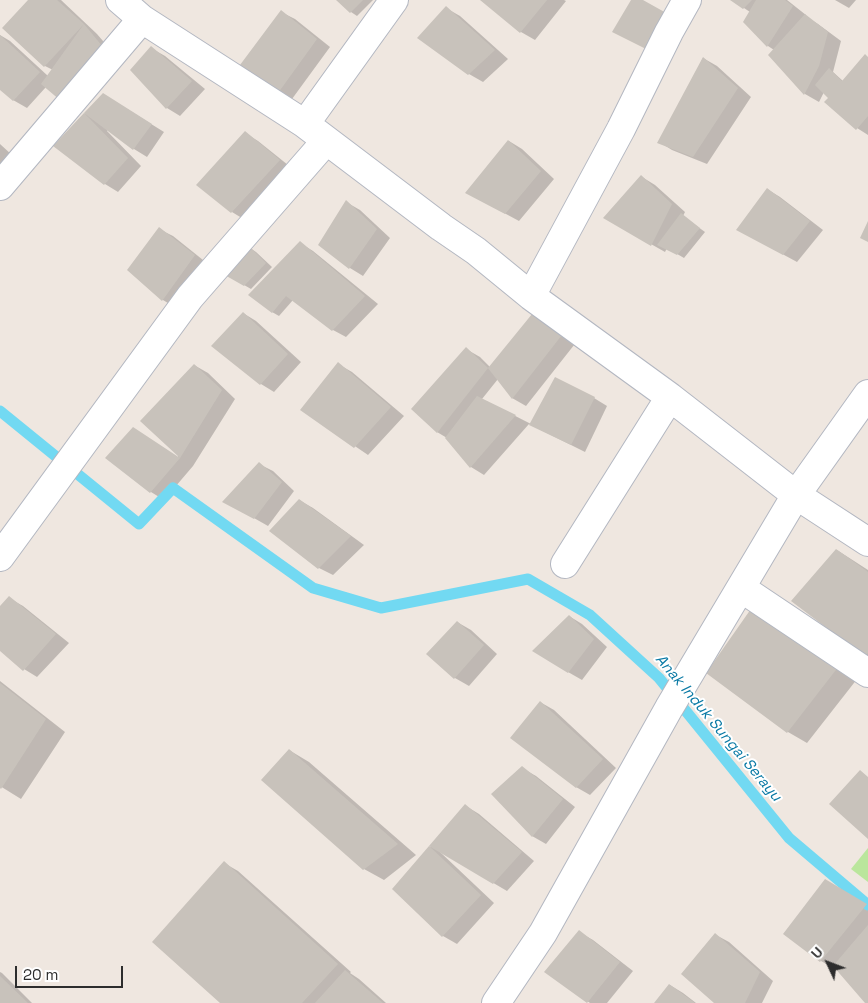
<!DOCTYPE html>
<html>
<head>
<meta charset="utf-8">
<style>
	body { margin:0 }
	#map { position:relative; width:868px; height:1003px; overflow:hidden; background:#efe7e0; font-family:"Space Grotesk",sans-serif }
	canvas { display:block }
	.north { position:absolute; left:803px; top:938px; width:50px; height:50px; -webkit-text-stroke:4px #fff; paint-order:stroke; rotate:313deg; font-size:14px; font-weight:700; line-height:20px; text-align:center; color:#2d2d2d }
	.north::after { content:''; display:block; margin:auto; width:18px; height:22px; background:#2d2d2d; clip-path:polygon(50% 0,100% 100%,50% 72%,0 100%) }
	.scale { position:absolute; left:15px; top:966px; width:108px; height:22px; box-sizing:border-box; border:2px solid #2d2d2d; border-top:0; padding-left:6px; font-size:15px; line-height:18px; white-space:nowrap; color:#2d2d2d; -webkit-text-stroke:4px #fff; paint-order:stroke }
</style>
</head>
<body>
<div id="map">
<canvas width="868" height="1003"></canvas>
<div class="north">U</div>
<div class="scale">20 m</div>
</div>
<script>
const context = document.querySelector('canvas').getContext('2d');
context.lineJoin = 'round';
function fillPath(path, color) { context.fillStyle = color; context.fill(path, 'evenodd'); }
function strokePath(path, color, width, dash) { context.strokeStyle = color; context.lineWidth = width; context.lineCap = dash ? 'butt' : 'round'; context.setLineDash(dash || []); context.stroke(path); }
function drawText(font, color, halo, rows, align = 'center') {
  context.font = font + ' "Space Grotesk",sans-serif'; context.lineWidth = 4; context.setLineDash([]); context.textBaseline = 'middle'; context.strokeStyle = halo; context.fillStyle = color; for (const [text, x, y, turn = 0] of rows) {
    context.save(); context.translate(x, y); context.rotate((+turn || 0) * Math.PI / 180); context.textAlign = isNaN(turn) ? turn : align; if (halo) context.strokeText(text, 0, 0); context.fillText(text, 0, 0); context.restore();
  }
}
const green = new Path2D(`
	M868 848V882L851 869Z`);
const shadow = new Path2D(`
	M30 0H61L97 34 115 55 46 87 27 108 13 100 0 88V35L10 41 48 76 53 70 45 66Z
	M338 0H373L357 16 351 12Z
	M482 0H564L566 1 535 40 521 32Z
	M732 0H787L806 15 805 16 818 24 841 41 833 72 843 81 868 57V135L857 128 824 92 819 102 805 94 769 55 774 50 768 46 744 22 750 12Z
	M835 0H856L849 8Z
	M446 8 460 16 508 59 483 82 469 74Z
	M281 12 295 19 330 47 292 99 239 69Z
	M151 48 165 56 205 89 180 116 167 108Z
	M703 58 717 66 751 97 707 164 672 150 659 142Z
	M103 94 164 132 147 157 134 149 108 129 107 131 141 166 118 192 105 184 54 146Z
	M245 133 258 141 293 169 245 220 232 212Z
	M509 141 522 149 554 179 519 221 480 200Z
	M0 144 12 155 0 175Z
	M642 177 655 185 685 212 683 216 705 232 684 258 667 248 665 252 605 218Z
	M767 189 780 197 823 230 797 262 751 237Z
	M346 202 360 210 390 238 363 276 350 268 320 244Z
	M159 229 173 236 208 264 176 308 163 300 129 270Z
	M300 243 313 251 378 304 346 337 333 330 293 300 279 316 272 312Z
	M250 248 256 252 272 267 251 289 225 274Z
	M541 305 578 340 526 406 512 398 498 379 482 399 531 424 594 398 607 406 585 452 529 424 484 475 471 467 447 438 437 432 466 349 480 357 490 367Z
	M243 313 256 321 301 362 274 392 261 384Z
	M338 364 352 372 404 416 368 455 302 410Z
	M194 365 208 373 235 399 193 466 164 500 151 492 107 457H178Z
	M259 464 273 471 294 491 268 526 224 501Z
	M299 500 313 508 364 545 333 575 319 568Z
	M837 550 868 570V657L865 656Z
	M9 598 23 606 69 643 37 677 24 669 0 650V607Z
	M754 607 861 674 807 743 788 732Z
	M569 616 582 624 607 647 582 680 568 672Z
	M457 622 471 630 497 654 469 686 455 678 428 654Z
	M0 681 65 732 21 799 0 786Z
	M540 702 554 710 616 768 590 795 576 787Z
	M289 750 309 762 416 855 384 880 364 869Z
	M522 768 536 776 575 807 546 844 532 836Z
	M466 806 479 814 534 861 507 891 439 851 494 903 457 944 443 936 394 889Z
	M224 863 238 871 351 972 350 973 359 979 386 1003H222Z
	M825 881 868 906V1003L836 967 835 969 821 961 784 934Z
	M579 932 593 940 633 971 607 1003H590L546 972Z
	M716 935 729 942 773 981 762 1003H716Z
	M0 972 2 973 32 1003H0Z
	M670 985 683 993 696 1003H656Z`);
const stream = new Path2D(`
	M0 411 139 524 173 488 313 588 381 608 528 579 590 615 659 678 789 838 868 905`);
const building = new Path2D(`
	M28 0H57L84 24 102 46 61 101 41 84 84 24 44 67 2 28Z
	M336 0H363L350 13Z
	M480 0H547L520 33Z
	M631 0H643L668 14 652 52 612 32Z
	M730 0H752L743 9Z
	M756 0H785L793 6 767 47 743 22Z
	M446 6 495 50 468 75 417 38Z
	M281 10 317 39 278 93 237 69Z
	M805 14 828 32 819 66 804 95 768 55Z
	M0 35 40 72 13 101 0 90Z
	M151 46 192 81 166 109 130 70Z
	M865 54 868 57V116L856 130 824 102 828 98 815 85 829 68 842 81Z
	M703 57 738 88 693 157 657 143Z
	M103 93 152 124 133 150 84 113Z
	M84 113 128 158 104 185 53 146Z
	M245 131 280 160 231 213 196 185Z
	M508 140 541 171 505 214 465 193Z
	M641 175 672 204 651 246 603 218Z
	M767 188 810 221 783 255 736 230Z
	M346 200 377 229 349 269 318 245Z
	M681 213 700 228 677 255 657 245Z
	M868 221V242L860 238Z
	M159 227 195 255 162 301 127 270Z
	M300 241 365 296 332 331 286 296 272 313 248 295Z
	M250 247 266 263 244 286 223 274Z
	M541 303 565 331 512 399 488 368Z
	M243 312 288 354 260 385 211 346Z
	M466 347 488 368 437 433 411 409Z
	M338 362 391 407 354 448 300 410Z
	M194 364 222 390 180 458 150 493 105 458 133 427 180 458 140 421Z
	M555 377 595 397 571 445 529 425Z
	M477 396 516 415 470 468 445 438Z
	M259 462 282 482 254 519 222 502Z
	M299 499 351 536 318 569 269 531Z
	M836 549 868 572V653L865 657 791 601Z
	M9 596 56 634 23 671 0 651V606Z
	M753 606 842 662 787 733 706 673Z
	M569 615 594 639 568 673 532 651Z
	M457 621 484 645 454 679 426 654Z
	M0 683 46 719 1 789 0 788Z
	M540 701 603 759 576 788 510 738Z
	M289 749 398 844 363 870 261 780Z
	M522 766 563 799 532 837 491 794Z
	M860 770 868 777V839L829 804Z
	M465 804 522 852 493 884 429 846 481 895 442 937 392 889 429 846Z
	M224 861 338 964 302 1003H220L152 942Z
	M825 879 867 904 820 962 783 934Z
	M868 925V1003H865L833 966Z
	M579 930 620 962 587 1003 544 972Z
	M715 933 760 972 745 1003H714L681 974Z
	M345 970 383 1003H315Z
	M0 976 28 1003H0Z
	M669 984 695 1003H654Z`);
const minor = new Path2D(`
	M120 0 142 19 305 124 441 227 476 251 531 296 670 397 796 495 868 542
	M305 124 394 0
	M0 186 142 19
	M531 296 621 129 669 32 687 0
	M0 557 190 297 326 141
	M565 564 670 397
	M741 588 868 673
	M496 1003 543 933 669 708 796 495 868 394`);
const waterNames = [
	["Anak Induk Sungai Serayu",718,728,50]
];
fillPath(green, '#bae69c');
fillPath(shadow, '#0003');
strokePath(stream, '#72d9f2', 11);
fillPath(building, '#c8c2bb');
strokePath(minor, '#b3b7c1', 30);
strokePath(minor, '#fff', 28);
drawText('italic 15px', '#0a7aa5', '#fff', waterNames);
</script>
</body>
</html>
